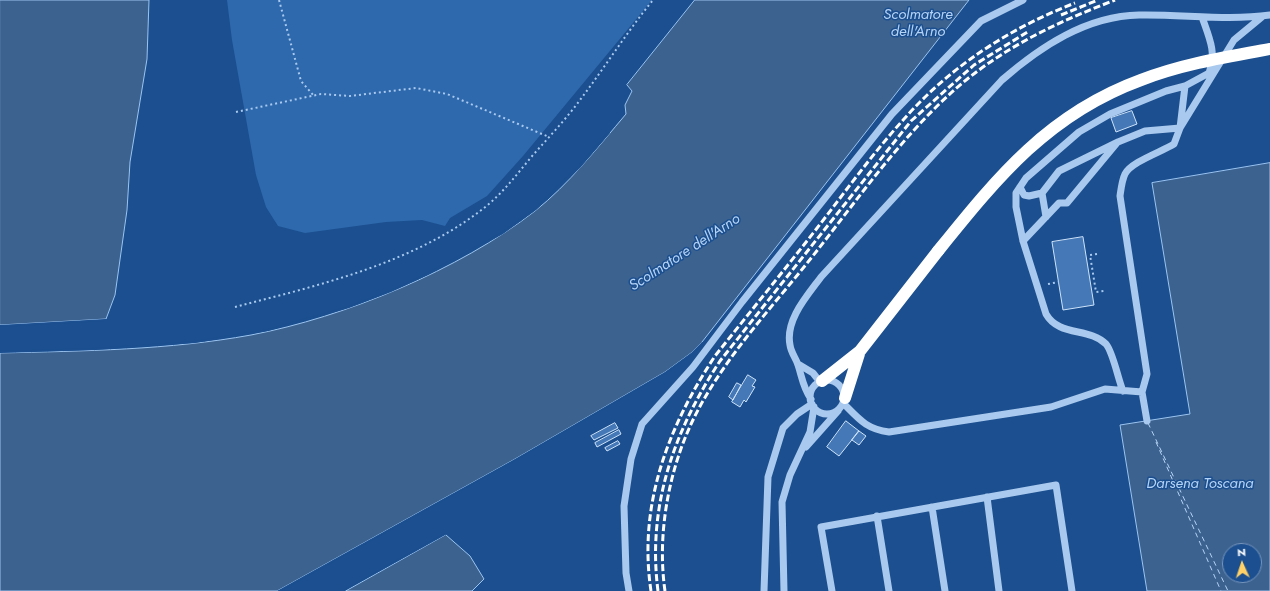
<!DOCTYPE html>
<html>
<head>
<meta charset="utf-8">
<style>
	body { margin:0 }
	#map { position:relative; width:1270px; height:591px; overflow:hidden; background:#1b4f8f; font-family:Jost,sans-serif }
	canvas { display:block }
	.north { position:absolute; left:1222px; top:543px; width:40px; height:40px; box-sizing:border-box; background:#1b4f8f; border:1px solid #7695bc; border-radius:50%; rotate:357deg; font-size:11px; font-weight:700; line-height:16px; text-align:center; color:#fff }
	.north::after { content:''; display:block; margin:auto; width:14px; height:18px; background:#ffd166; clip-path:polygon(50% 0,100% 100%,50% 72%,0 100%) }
</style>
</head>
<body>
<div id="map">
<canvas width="1270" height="591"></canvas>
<div class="north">N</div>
</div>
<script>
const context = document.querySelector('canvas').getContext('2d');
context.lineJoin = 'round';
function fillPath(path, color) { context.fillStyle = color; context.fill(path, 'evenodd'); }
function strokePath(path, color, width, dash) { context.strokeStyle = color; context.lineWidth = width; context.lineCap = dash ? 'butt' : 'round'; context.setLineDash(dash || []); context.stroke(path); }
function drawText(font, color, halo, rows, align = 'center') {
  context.font = font + ' Jost,sans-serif'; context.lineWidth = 3; context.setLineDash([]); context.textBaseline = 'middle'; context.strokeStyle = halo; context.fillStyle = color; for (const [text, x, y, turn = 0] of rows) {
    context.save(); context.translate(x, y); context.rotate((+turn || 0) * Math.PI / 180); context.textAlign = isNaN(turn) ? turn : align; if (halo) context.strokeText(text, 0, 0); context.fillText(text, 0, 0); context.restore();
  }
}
const green = new Path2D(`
	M227 0H652L523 156 487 196 450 218 445 226 422 220 386 222 305 233 278 226 266 207 256 175 232 40Z`);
const water = new Path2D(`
	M0 0H149L147 59 130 162 127 210 115 295 106 319 0 325Z
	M695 0H969L702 342 691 353 665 372 515 459 277 591H0V353C84 351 169 350 251 335 345 317 459 270 535 211 568 185 599 146 626 114L625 105 632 91 627 85Z
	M1270 163V591H1147L1120 425 1190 414 1152 183ZM1230 551H1254V575H1230Z
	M446 535 470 556 484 579 472 591H346Z`);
const pier = new Path2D(`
	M608 132 610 133 580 168 536 210 503 234 428 275 391 292 349 308 268 331 195 343 95 350 0 353V351L95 348 195 341 268 329 349 306 391 290 427 273 502 232 535 208 578 166Z
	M106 319H108L106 321 0 327V325Z
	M702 342 703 344 692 355 666 373 516 460 281 591H277L515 459 665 372 691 353Z
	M445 533 447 534 344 591 345 589Z`);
const ferry = new Path2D(`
	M1148 423 1228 591
	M1156 442 1221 591`);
const building = new Path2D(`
	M1132 111 1137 124 1116 132 1111 118Z
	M1083 237 1094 305 1063 310 1052 242Z
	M748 375 756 380 752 386 755 387 746 402 744 400 740 407 732 402Z
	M737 383 741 385 733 400 729 397Z
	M846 421 859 431 839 456 827 447Z
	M615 423 618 428 594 440 591 436Z
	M619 430 621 434 597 447 595 443Z
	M859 431 866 436 859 445 852 440Z
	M618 441 620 444 607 451 605 448Z`);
const path = new Path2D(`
	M279 0 301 81 314 96
	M236 112 321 94 350 96 416 88 447 94 549 137
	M1097 254 1090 255 1096 292 1104 291
	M1048 284 1059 282
	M235 307C320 285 414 263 484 208 503 193 517 174 533 155 549 137 566 119 580 100 605 67 627 32 653 0`);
const minor = new Path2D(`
	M1020 187 1024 195 1029 196 1042 193
	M1046 217 1042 193 1059 171 1118 142 1145 131 1180 128 1185 86
	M1023 241 1059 203H1067L1116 144
	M798 364 813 373 820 382
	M810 397a17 17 0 1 1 34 0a17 17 0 1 1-34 0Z
	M1123 391C1118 379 1113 352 1106 344 1089 327 1059 337 1046 314L1023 241 1016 207V193L1026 178 1079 132 1110 114 1166 91 1185 86 1209 73C1217 53 1209 37 1202 17
	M1142 392 1147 374 1120 196C1121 189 1122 180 1125 174 1131 162 1161 152 1174 144L1180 128 1234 40 1263 16
	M811 399C803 388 802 377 798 365 796 358 791 353 790 345 785 320 807 296 821 277L1002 80C1040 47 1086 16 1139 15 1182 14 1227 21 1270 15
	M843 403C859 419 866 429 889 432L1051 407 1105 389 1142 392 1147 421
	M806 447 838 411
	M987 497 999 591
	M932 507 945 591
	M877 516 889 591
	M629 591 626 573 624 506 631 459 642 424 693 367 742 302 892 114 981 21 1023 0
	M764 591 768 477 783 428 797 414 812 404
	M784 591 782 502 790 475 810 432 814 407
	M832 591 821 527 1056 485 1072 591`);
const highway = new Path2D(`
	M822 381 860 351 938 251
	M845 398 859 354`);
const rail = new Path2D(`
	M1061 15 1098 0
	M651 591C638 505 668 427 715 356 750 312 786 268 821 223 848 188 874 152 904 119 951 66 1010 28 1075 3
	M658 591C647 506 674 431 720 361L911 121 974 65 1029 31
	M665 591C657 536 668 473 692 422 721 361 770 310 812 257 862 194 914 118 979 70 1021 39 1066 19 1115 0`);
const highwayBridge = new Path2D(`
	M938 251C997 178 1048 114 1141 80 1182 64 1226 57 1270 49`);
const waterNames = [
	["Scolmatore",918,15],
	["dell'Arno",918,32],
	["Scolmatore dell'Arno",685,253,-33],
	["Darsena Toscana",1200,484]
];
fillPath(green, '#2e69ad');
fillPath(water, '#3c6290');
strokePath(water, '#9cc4f0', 1);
fillPath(pier, '#1b4f8f');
strokePath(ferry, '#b5d3f5', 1, [5, 4]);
fillPath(building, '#4478b7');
strokePath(building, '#cfe3fa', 1);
strokePath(path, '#a9c9ee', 2, [2, 3]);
strokePath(minor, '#a9c9ee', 7);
strokePath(highway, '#fff', 12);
strokePath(rail, '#fff', 3, [7, 3]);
strokePath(highwayBridge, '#fff', 12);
drawText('italic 15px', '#b5d3f5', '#1b4f8f', waterNames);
</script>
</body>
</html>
